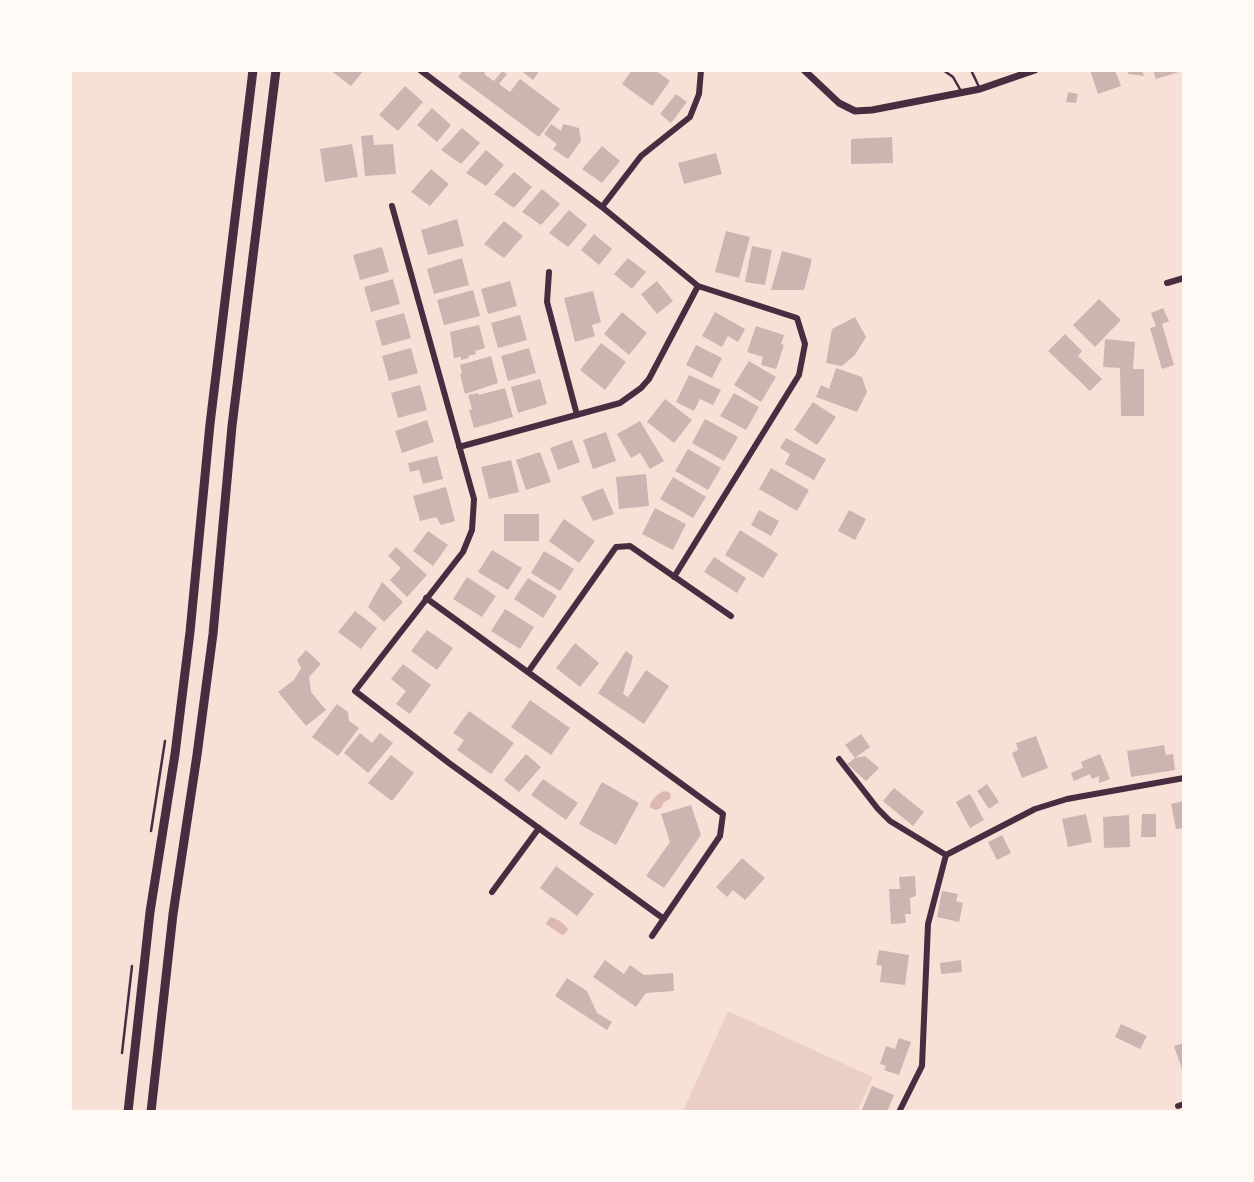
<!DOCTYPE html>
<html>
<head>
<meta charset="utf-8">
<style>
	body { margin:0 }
	#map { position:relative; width:1254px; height:1182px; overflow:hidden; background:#f7e1d7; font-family:Montserrat,sans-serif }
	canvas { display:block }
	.frame { position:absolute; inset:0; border:72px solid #fffaf5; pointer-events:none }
</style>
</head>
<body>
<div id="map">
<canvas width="1254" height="1182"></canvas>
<div class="frame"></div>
</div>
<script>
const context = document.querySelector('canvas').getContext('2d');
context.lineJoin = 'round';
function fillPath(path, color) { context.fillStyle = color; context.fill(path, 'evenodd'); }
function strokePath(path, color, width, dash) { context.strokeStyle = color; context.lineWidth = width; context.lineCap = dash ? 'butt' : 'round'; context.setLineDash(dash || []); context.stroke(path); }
const green = new Path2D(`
	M728 1011 873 1077 857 1112H686L683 1111Z`);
const water = new Path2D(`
	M664 791 668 792 671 794 670 799 664 802 661 808 656 810 651 808 650 806C651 800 658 793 664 791Z
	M550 917C558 919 563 922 568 929L565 934 562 935 546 924Z`);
const building = new Path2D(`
	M330 70H364L351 86Z
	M463 70H484L485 75 494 81 502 71 507 74 499 84 510 92 520 79 560 109 539 137 458 77Z
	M520 70H540L533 80Z
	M632 70H655L670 81 652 106 622 84Z
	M1090 70H1115L1121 86 1098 94Z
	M1127 70H1142L1144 76 1128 74Z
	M1153 70H1182V71L1156 79Z
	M405 86 423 102 398 131 379 115Z
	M1068 92 1078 94 1076 103 1066 102Z
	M676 94 687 102 671 123 660 114Z
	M432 108 451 125 437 142 417 125Z
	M551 124 561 131 563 124 579 128 581 141 568 159 553 149 557 144 544 134Z
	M462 128 480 143 461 164 441 150Z
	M373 135 374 145 393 144 396 174 365 176 361 136Z
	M892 137 893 163 851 164V139Z
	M352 144 358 177 325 182 320 149Z
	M602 146 620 161 602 183 582 169Z
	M486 150 504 165 486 186 466 173Z
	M716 153 722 174 684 184 678 163Z
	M431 169 449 184 430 206 411 192Z
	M514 172 532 187 514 208 494 194Z
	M542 189 560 204 541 225 522 212Z
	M569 210 587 225 568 247 549 233Z
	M457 219 464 246 428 255 421 230Z
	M504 221 523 236 504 258 484 244Z
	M726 231 750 237 739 278 715 272Z
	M594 234 612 249 599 265 581 250Z
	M752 246 772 250 765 285 745 282Z
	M382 247 389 272 360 280 353 255Z
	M782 251 812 259 804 290H771Z
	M462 258 469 285 434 294 427 269Z
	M628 258 646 272 632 289 614 274Z
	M393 279 400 304 371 312 364 287Z
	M510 281 517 306 488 314 481 289Z
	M657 281 673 301 657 314 641 294Z
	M473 290 480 316 444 325 437 300Z
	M593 291 601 322 592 325 595 336 575 342 564 298Z
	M1099 299 1121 320 1095 347 1073 325Z
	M1163 308 1169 321 1162 324 1174 365 1162 369 1150 328 1156 326 1151 313Z
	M622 312 647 333 629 355 604 334Z
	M715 312 745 329 738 342 728 336 722 347 702 336Z
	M404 313 411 338 382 346 375 321Z
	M520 315 527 340 498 348 491 323Z
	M855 317 866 337 855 355 842 366 826 363 832 329Z
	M479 325 485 348 475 351 476 354 468 356 469 358 461 360V357L454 358 450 332Z
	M756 326 784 335 781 344 784 345 776 369 761 365 763 357 747 352Z
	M1065 334 1082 351 1078 356 1102 379 1090 391 1048 351Z
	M1105 339 1135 342 1133 369H1144V416H1121L1120 368 1103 367Z
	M601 343 626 362 605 390 580 370Z
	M696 345 722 358 712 378 686 365Z
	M411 348 418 373 389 381 382 356Z
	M529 348 536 373 508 381 501 356Z
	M491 356 498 383 465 394 460 374 462 373 460 365Z
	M749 361 776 377 761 402 734 385Z
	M836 368 862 377 867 392 857 412 816 397 821 385 829 389Z
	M689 375 721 390 713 405 700 399 694 411 676 402Z
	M540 379 547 404 518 413 511 387Z
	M420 385 427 410 398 418 391 393Z
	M505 388 513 417 474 428 469 410 472 409 468 395 478 393 479 395Z
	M734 393 759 407 746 430 720 416Z
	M665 399 692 420 674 443 647 422Z
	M813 402 836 417 817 445 794 430Z
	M705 419 738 437 724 461 692 443Z
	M427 420 434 442 402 453 395 431Z
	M640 421 664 461 650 469 640 453 631 458 617 434Z
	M606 432 616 461 593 469 583 440Z
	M786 438 826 459 814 480 785 464 790 454 780 448Z
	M572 440 580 462 558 470 550 448Z
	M688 449 721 468 708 490 675 471Z
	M540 452 551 482 526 490 516 460Z
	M437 456 443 479 423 484 419 470 410 472 408 463Z
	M511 460 519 492 489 499 481 467Z
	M771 468 809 490 797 511 759 489Z
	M646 474 649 506 619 509 616 477Z
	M673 477 706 497 693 518 660 499Z
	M446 487 455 521 441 525 436 517 420 521 413 496Z
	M603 488 614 514 593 521 581 497Z
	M655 508 686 524 673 550 642 534Z
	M759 510 779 521 771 536 751 525Z
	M849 510 866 519 855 540 838 531Z
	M504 514H539V541H504Z
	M564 519 595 541 579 563 549 541Z
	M740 530 778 554 763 578 725 555Z
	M428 531 448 545 433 566 413 551Z
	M396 547 427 575 407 597 390 580 401 568 388 556Z
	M492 550 522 568 508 590 478 572Z
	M544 551 574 569 560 591 531 573Z
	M714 557 746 578 737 593 704 572Z
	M467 577 496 596 482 617 453 599Z
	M528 578 557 596 543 618 514 599Z
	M382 582 403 602 384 622 368 607Z
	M505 609 534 627 520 649 491 631Z
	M355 611 377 628 361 649 338 632Z
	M427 630 453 648 437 670 411 651Z
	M575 643 599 663 580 687 556 668Z
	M306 650 321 664 309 677 311 692 326 710 306 726 278 692 294 680 301 668 297 660Z
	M626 651 633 656 623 694 628 697 646 670 669 686 644 724 598 693Z
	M403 664 431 685 410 714 396 704 406 691 391 679Z
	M530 700 570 728 551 755 511 727Z
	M337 704 348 712 349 721 359 728 338 756 312 737Z
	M469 711 514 743 491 774 457 750 464 740 453 733Z
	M360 733 372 743 380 733 393 743 368 773 344 753Z
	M861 734 870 747 855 758 845 745Z
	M1036 736 1048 768 1022 778 1012 753 1018 750 1016 743Z
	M1164 745 1166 755 1173 754 1175 770 1131 777 1127 751Z
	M526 754 541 767 519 792 504 780Z
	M1100 754 1110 779 1099 783V776L1092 779 1090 774 1074 781 1071 773 1083 768 1081 762Z
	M391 755 414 773 392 801 368 783Z
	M865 756 879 768 866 781 847 764 855 758Z
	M543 779 578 803 566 820 531 795Z
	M602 782 639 803 616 845 579 824Z
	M987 784 999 802 989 809 977 791Z
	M894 788 924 812 913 826 883 801Z
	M970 794 984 820 970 828 956 802Z
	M1184 801V828L1176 829 1171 804Z
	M691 805 701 835 664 888 646 876 670 842 661 814Z
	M1086 814 1092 842 1068 847 1062 819Z
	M1142 814H1156V837H1141Z
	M1129 815 1130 847 1104 848 1103 817Z
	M1002 835 1011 853 997 860 988 842Z
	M742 858 765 878 745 900 733 890 727 897 716 887Z
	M556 866 594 894 577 916 540 888Z
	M915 876 916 896 910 898 911 914H905L906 923 891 924 889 889H900L899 877Z
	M942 891 958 894 956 901 963 903 959 922 937 917Z
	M879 950 909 955 905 985 880 982 882 966 876 965Z
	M605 960 624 974 630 965 644 975 673 973 674 991 646 993 636 1007 593 977Z
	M961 960 962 972 941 974 940 963Z
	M567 978 587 991 597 1013 612 1022 607 1030 555 996Z
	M1121 1024 1147 1036 1140 1049 1115 1037Z
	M899 1038 911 1042 899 1075 884 1070 886 1066 880 1064 886 1046 895 1049Z
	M1184 1043V1075L1174 1046Z
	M872 1086 894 1095 887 1112H861Z`);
const path = new Path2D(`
	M151 831 165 741
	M122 1053 132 966`);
const service = new Path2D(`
	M943 70 953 77 961 91
	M971 70 980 89`);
const minor = new Path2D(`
	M420 70 602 207 698 286 797 318 805 344 799 375 674 577
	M392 206 474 499 472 530 463 552 355 691 449 763 664 919
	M602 207 641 156 690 117 699 94 701 70
	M549 272 547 302 577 415
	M1167 283 1184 278
	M459 447 620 403 641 388 649 379 698 286
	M426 598 723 814 720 836 652 936
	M528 672 616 547 630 546 731 616
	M839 759 878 809 890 821 946 855
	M492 892 539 828
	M1178 1106 1184 1104
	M899 1112 922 1066 928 924 946 855 1035 809 1067 799 1184 778`);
const tertiary = new Path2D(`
	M804 70 839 103 855 111 872 110 980 89 1035 70`);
const primary = new Path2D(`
	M128 1112 150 912 175 754 190 632 210 424 253 70
	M151 1112 173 914 197 755 213 634 232 426 276 70`);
fillPath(green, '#ebcfc5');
fillPath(water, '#dcb8b0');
fillPath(building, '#ccb4b1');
strokePath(path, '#4a2c40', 2.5);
strokePath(service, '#4a2c40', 2.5);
strokePath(minor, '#4a2c40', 6);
strokePath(tertiary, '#4a2c40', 7);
strokePath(primary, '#4a2c40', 9);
</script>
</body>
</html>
